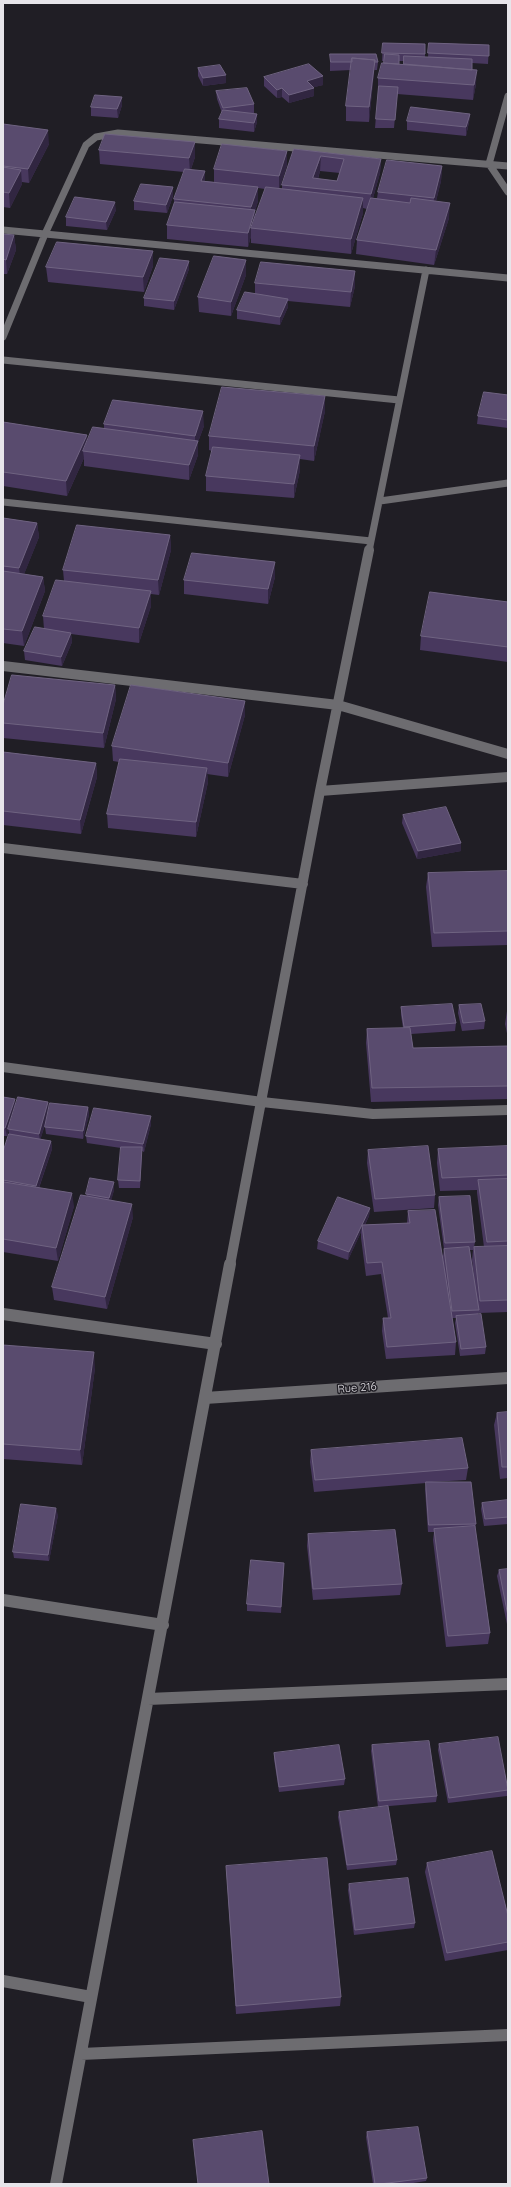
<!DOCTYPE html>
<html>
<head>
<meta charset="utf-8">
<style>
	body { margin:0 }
	#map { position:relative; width:511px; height:2187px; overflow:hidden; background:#201e25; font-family:Quicksand,sans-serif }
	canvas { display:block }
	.frame { position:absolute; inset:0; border:4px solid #e7e5ea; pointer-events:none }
</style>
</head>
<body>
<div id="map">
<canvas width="511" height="2187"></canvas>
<div class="frame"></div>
</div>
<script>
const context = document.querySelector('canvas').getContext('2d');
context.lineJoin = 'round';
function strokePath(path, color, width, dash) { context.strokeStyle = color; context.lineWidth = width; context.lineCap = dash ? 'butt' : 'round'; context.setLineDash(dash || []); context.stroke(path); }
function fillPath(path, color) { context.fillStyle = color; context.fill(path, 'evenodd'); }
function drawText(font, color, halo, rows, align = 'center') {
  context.font = font + ' Quicksand,sans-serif'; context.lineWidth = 3; context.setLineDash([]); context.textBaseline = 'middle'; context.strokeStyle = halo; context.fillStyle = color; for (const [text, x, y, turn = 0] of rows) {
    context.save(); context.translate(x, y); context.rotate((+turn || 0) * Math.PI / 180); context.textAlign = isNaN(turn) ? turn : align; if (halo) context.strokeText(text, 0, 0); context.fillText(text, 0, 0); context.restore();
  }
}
const minorFar2 = new Path2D(`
	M508 96 489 164 508 192
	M3 230 508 278
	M3 337 45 234 86 145 96 137 118 133 508 166
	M3 360 399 400
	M380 501 508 483
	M3 502 371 541
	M369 551 426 270`);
const minorFar1 = new Path2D(`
	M3 666 338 705 508 754
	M320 791 508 777
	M3 848 303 884
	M3 1067 262 1102 373 1114 508 1110
	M230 1265 320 791 369 550`);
const minor = new Path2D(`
	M3 1314 216 1344
	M205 1398 508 1378
	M3 1600 163 1625
	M148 1699 508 1684
	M3 1981 91 1997
	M81 2054 508 2035
	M56 2184 230 1264`);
const wall = new Path2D(`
	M383 43 425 44V57H428L429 43 489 45 488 64 472 63V70L476 84 473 100 397 94 394 128H375L378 92V78L384 63V61H382ZM399 61H404L403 64H399Z
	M330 54 378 62 377 70H374L369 122 346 121V106L351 70 330 71Z
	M198 68 226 75V83L203 86 198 76Z
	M264 77 323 85 314 87V96L289 103 282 97 277 98 264 86Z
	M216 91 254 104V113H251L257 114V122L254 132 219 128V119L222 113 217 99Z
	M122 97V105L118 118 91 116V107Z
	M470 114 469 122 466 136 407 130V121Z
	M3 124 49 144 29 183 22 182V184L10 208 3 207Z
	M294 149 381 159 380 173 373 198H377L378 192 442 166 441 181 436 201 449 218 434 265 356 254 357 240 367 209 363 208V213L351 254 251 243V236L248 247 167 239V225L174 203V199L184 172 100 164 99 150 195 157 191 169 205 181 214 182V169L287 151V165L279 189H282V185ZM320 171 340 173 337 181 318 179ZM258 188 265 189 255 218V211L258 201Z
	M173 187V196L167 213 134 210V201Z
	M116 210 107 230 66 226V217Z
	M3 234 14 235 16 250 7 274H3Z
	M189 261V269L174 310 144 306V298Z
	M153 266 144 292 48 282 46 267Z
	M246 275 231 316 199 312 198 297Z
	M255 283 355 286 350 307 288 301V307L280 325 237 319V310L255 294Z
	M508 395V428L477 424 478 416Z
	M325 411 314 461 300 459V470L294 498 206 491V476L212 451 209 450V436Z
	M3 422 87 435V442L104 428V424L204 426 198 442V455L189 480 84 466V458L67 496 3 486Z
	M3 518 37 523 39 537 24 574 43 577 45 591 24 646 3 643Z
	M170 535 171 550 159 595 151 594V606L139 643 71 634 72 642 62 666 25 660 24 651 44 629 43 616 64 581 63 570Z
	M275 562V577L268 604 184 594V580Z
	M508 602V662L420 650 421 636Z
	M115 685 116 699 104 748 3 738V705Z
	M245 701V715L228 777 207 774 208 782 196 837 108 828 107 814 119 762 113 761 112 746Z
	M3 752 96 763 97 777 81 834 3 825Z
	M403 815 461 843V851L417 859 402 823Z
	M508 871V945L432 947 426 887 428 873Z
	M459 1005 485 1021 484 1029 462 1031 458 1013Z
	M401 1007 456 1023 455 1031 411 1034 413 1048 508 1049V1099L371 1102 366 1043 367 1029 403 1028 401 1015Z
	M507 1011H508V1038L505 1024Z
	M3 1097 16 1105 48 1102 49 1108 88 1107 89 1115 83 1139 46 1134 45 1127 46 1122 40 1140 51 1141 52 1149 39 1188 74 1206 58 1261 3 1252V1152L9 1134V1130L7 1136H3Z
	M151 1124 144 1152 142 1151 140 1188H119L118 1180 121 1148 87 1143 86 1136Z
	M508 1146V1312L478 1313 486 1347 485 1354 460 1356 455 1323 456 1318H452L456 1342 455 1355 386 1359 382 1331 383 1318H388L381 1274 366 1276 361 1238V1232L348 1260 317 1249 318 1241 370 1208 369 1216 365 1225 407 1223 408 1211 443 1256 444 1249 438 1205 439 1197 475 1242 474 1247H484L477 1193V1190L440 1191 437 1163 438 1149ZM470 1250H473L472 1260 474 1278Z
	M368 1150 435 1195 434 1208 374 1212 367 1163Z
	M114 1190 111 1200 133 1217 107 1309 54 1300 52 1287 87 1196 86 1194Z
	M3 1345 95 1368 82 1465 3 1459Z
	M508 1412V1478L500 1479 494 1425 497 1413Z
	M311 1450 468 1468 466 1480 432 1482 476 1524 475 1528 490 1633 488 1644 446 1647 433 1540 434 1532H428L425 1489 426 1483 314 1492 310 1462Z
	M508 1500V1524L484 1526 481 1509 482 1503Z
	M58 1515 49 1561 14 1558 13 1552Z
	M308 1534 402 1584 400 1595 313 1600 307 1546Z
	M284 1563 281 1613 247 1611V1604Z
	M508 1569V1629L497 1576 499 1570Z
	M439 1744 508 1788 507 1796 448 1803 438 1750Z
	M372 1745 437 1796 436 1802 378 1807 371 1751Z
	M274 1753 345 1779 344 1785 279 1792 274 1759Z
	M339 1812 397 1860 396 1865 347 1870 338 1817Z
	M427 1863 508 1916V1950L445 1961 425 1872Z
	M226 1866 341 1997 340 2006 236 2014Z
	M349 1884 415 1923 414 1928 354 1935 348 1890Z
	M367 2132 427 2178 426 2181 407 2184H373L366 2137Z`);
const shadedWall = new Path2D(`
	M375 60 374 74 369 122V107Z
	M477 70 476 84 473 100 474 85Z
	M226 75V83L203 86V78Z
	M323 76V85L307 89V81Z
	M282 88V97L277 98V90Z
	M314 88V96L289 103V95Z
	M122 97V105L118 118 117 109Z
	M257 114V122L254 132V123Z
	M470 114 469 122 466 136V127Z
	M48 130 49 144 29 183 28 169Z
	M195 142V157L190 172 189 158Z
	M287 151V165L279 190V176Z
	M321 156 320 171 315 188 313 178Z
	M381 159 380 173 370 209 371 194Z
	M442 166 441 181 433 213 434 198Z
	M21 170 22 184 10 208 9 193Z
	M205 171V185L201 181Z
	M173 187V196L167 213 166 205Z
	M258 187V201L255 211V224L251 228V236L248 247V233L251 221V207Z
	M363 198V213L351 254V239Z
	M115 202 116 210 107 230 106 222Z
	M450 203 449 218 434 265 436 250Z
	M14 235 16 250 7 274 6 260Z
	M153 251V266L144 292 143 277Z
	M246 260V275L231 316V302Z
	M189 261V269L174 310V301Z
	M355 271V286L350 307 351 292Z
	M288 299V307L280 325V317Z
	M325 396V411L314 461V446Z
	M203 411 204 426 198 442V455L189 480V465L195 448V436Z
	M87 435 88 449 83 451 84 458 67 496 66 481Z
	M300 455V470L294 498V484Z
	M37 523 39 537 21 582 19 568Z
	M170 535 171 550 159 595 158 580Z
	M275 562V577L268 604V589Z
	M43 577 45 591 24 646 22 631Z
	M151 591V606L139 643V628Z
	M71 633 72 642 62 666 61 657Z
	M115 685 116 699 104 748 103 733Z
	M245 701V715L228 777V763Z
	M96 763 97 777 81 834 80 820Z
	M207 768 208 782 196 837V822Z
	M461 843V851L417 859 418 851Z
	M15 1099 16 1107 7 1136 5 1128Z
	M48 1102 49 1110 40 1141 39 1134Z
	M88 1107 89 1115 83 1139V1131Z
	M151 1116V1124L144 1152 143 1144Z
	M51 1141 52 1149 37 1193 36 1186Z
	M142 1147V1155L140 1188V1181Z
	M114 1182V1190L110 1206 109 1198Z
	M72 1193 74 1206 58 1261 56 1248Z
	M132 1204 133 1217 107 1309 105 1297Z
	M370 1208 369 1216 362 1230V1225L361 1232 348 1260 349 1252Z
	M94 1352 95 1368 82 1465 80 1450Z
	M56 1508 58 1515 49 1561 48 1555Z`);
const building = new Path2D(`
	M383 43 425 44V54L382 53Z
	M429 43 489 45V56L428 53Z
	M330 54H376L378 62H374L375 60 352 58V62H331Z
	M385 54 399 55V64L384 63Z
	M404 56 472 59V70L404 64Z
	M352 58 375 60 369 107 346 106Z
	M382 63 477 70 474 85 378 78Z
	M309 64 323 76 307 81 314 88 289 95 282 88 277 90 264 77Z
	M220 65 226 75 203 78 198 68Z
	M379 86 398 87 395 120 376 119Z
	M247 88 254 104 223 108 216 91Z
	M95 95 122 97 117 109 91 107Z
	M411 107 470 114 466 127 407 121Z
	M223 110 257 114 254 123 219 119Z
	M3 124 48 130 28 169 3 166Z
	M105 134 195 142 189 158 99 150Z
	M222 144 287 151 279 176 214 169Z
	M294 149 381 159 371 194 282 185ZM321 156 344 159 337 181 313 178Z
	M387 160 442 166 434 198 378 192Z
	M3 167 21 170 9 193 3 192Z
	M185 169 205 171 201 181 258 187 251 207 174 199Z
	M141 184 173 187 166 205 134 201Z
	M266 187 363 198 351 239 251 228Z
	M75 197 115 202 106 222 66 217Z
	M371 198 410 203 411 198 450 203 436 250 357 240Z
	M175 202 255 210 248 233 167 225Z
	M3 234 14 235 6 260 3 259Z
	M57 242 153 251 143 277 46 267Z
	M214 256 246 260 231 302 198 297Z
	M160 258 189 261 174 301 144 298Z
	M261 262 355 271 351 292 255 283Z
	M245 292 288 299 280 317 237 310Z
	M222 387 325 396 314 446 209 436Z
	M484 392 508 395V420L478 416Z
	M113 400 203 411 195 436 104 424Z
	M3 422 87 435 66 481 3 472Z
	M93 427 198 441 189 465 83 451Z
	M213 447 300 455 294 484 206 476Z
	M3 518 37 523 19 568 3 566Z
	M77 525 170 535 158 580 63 570Z
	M192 553 275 562 268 589 184 580Z
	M3 571 43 577 22 631 3 629Z
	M56 580 151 591 139 628 43 616Z
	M430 592 508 602V647L421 636Z
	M35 627 71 633 61 657 24 651Z
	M12 675 115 685 103 733 3 723V705Z
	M131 685 245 701 228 763 112 746Z
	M3 752 96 763 80 820 3 811Z
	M120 759 207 768 196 822 107 814Z
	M446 807 461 843 418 851 403 815Z
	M508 871V931L434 933 428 873Z
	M452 1004 456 1023 404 1027 401 1007Z
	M481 1004 485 1021 463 1023 459 1005Z
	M410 1028 413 1048 508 1046V1086L372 1088 367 1029Z
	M3 1097 15 1099 5 1128H3Z
	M18 1097 48 1102 39 1134 8 1129Z
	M50 1103 88 1107 83 1131 45 1127Z
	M94 1108 151 1116 143 1144 86 1136Z
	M9 1134 51 1141 36 1186 3 1180V1152Z
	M428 1146 435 1195 375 1199 368 1150Z
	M508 1146V1175L442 1178 438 1149Z
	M121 1147H142L140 1181 118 1180Z
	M90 1178 114 1182 109 1198 86 1194Z
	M508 1179V1241L487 1242 478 1180Z
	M4 1182 72 1193 56 1248 3 1239V1185Z
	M81 1195 132 1204 105 1297 52 1287Z
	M470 1196 475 1242 445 1243 439 1197Z
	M338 1197 370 1208 349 1252 318 1241Z
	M435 1210 456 1342 387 1347 383 1318H391L382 1262 367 1263 362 1225 410 1223 408 1211Z
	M508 1246V1300L480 1301 474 1247Z
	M469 1247 479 1310 452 1311 444 1249Z
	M481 1314 486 1347 461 1349 456 1316Z
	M3 1345 94 1352 80 1450 3 1444Z
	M508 1412V1467H502L497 1413Z
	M462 1438 468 1468 315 1480 311 1450Z
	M426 1482H471L476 1524 429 1525Z
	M508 1500V1517L485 1519 482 1503Z
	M21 1504 56 1508 48 1555 13 1552Z
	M475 1526 490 1633 448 1636 434 1529Z
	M395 1530 402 1584 313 1589 308 1534Z
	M251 1560 284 1563 281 1607 247 1604Z
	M508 1569V1616L499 1570Z
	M498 1737 508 1790 449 1798 439 1744Z
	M429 1741 437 1796 379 1801 372 1745Z
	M339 1745 345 1779 279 1787 274 1753Z
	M388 1806 397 1860 347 1865 339 1812Z
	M492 1851 508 1916V1942L447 1953 427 1863Z
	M327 1858 341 1997 236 2006 226 1866Z
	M408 1878 415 1923 355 1930 349 1884Z
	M418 2127 427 2178 380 2184H375L367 2132Z
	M262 2131 269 2184H198L193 2140Z`);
const streetNames = [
	["Rue 216",357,1388,-4]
];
strokePath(minorFar2, '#6d6c70', 7);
strokePath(minorFar1, '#6d6c70', 10);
strokePath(minor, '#6d6c70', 12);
fillPath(wall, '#48385e');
fillPath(shadedWall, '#312641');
fillPath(building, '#594b6e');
strokePath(building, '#6f6381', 1);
drawText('11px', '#e7e5ea', '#201e25', streetNames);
</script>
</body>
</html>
